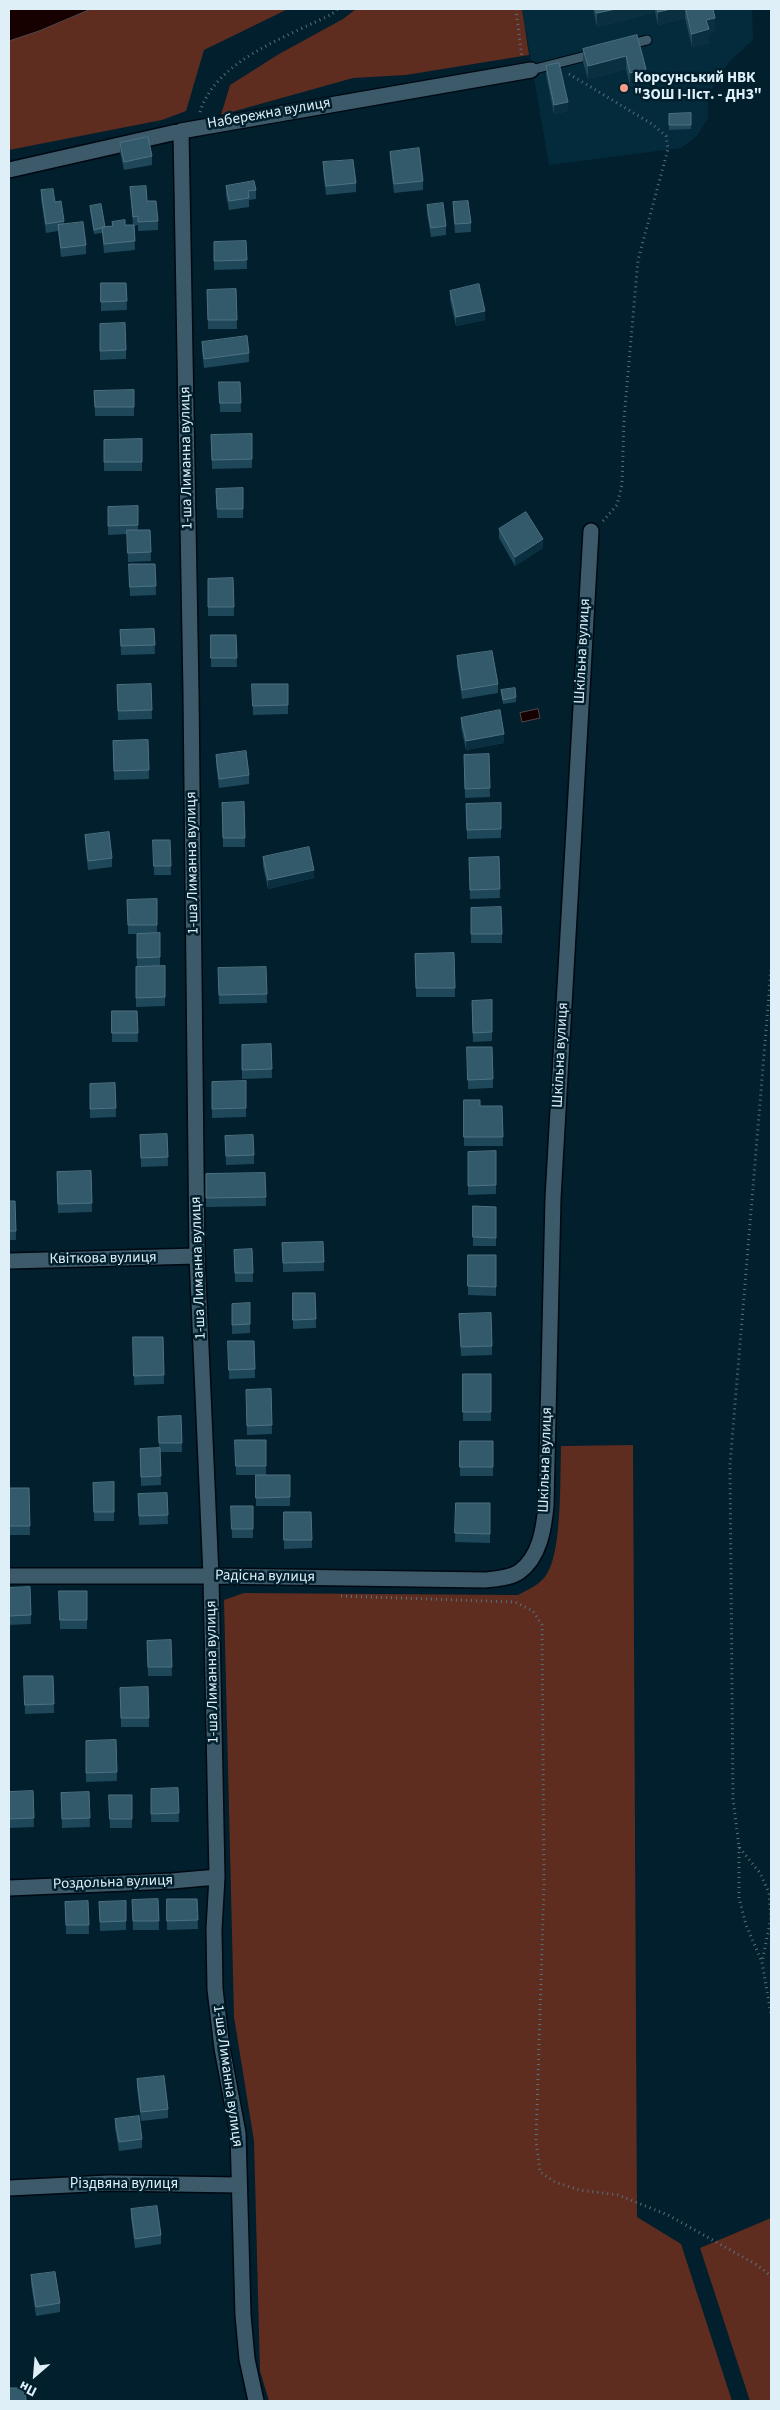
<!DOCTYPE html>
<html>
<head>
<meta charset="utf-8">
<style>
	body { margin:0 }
	#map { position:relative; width:780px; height:2410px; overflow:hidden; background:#011f2c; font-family:"Source Sans 3",sans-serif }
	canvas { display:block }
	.frame { position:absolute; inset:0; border:10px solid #deeff8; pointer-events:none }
	.north { position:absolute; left:10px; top:2350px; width:50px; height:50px; -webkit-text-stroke:4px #011f2c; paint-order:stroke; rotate:207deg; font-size:14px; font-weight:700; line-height:20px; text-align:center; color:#deeff8 }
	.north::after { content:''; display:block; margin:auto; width:18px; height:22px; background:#deeff8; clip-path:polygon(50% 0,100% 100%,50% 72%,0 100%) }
</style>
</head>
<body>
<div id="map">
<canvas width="780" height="2410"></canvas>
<div class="frame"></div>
<div class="north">Пн</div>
</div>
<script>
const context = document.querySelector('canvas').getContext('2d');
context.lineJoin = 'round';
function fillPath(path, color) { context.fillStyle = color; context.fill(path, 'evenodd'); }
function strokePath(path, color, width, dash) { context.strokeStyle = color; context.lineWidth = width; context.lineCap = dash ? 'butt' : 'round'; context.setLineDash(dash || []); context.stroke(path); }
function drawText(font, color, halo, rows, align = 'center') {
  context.font = font + ' "Source Sans 3",sans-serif'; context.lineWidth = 5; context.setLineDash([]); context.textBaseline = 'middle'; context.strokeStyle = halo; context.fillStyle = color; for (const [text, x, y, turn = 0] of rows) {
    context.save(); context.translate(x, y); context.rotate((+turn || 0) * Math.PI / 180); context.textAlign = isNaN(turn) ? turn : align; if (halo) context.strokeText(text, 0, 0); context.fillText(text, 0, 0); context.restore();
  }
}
const built = new Path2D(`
	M522 9H752L753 40 731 60 717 78 708 98V118L697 136 681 148 549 165Z`);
const green = new Path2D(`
	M91 9H288L204 50 186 111 162 120 9 150V41L39 31Z
	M356 9H522L529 55 406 75 353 78 221 115 230 85 279 54 343 19Z
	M633 1445 637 2217 681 2244 732 2401H269L260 2371 254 2141 234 2017 224 1600 244 1593 518 1595C529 1589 542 1584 548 1572 562 1547 560 1477 561 1446Z
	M771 2218V2401H750L700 2248Z`);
const water = new Path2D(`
	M9 9H91L39 31 9 41Z
	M538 709 540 718 522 722 520 713Z`);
const path = new Path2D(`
	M516 9 522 58
	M569 74 652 124 666 136 668 149 638 260 624 419 622 484 617 505 603 521
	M200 112C216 60 287 37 332 14L338 9
	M771 970 730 1465 733 1799 739 1847 760 1873 769 1893 771 1918 762 1962 771 2014
	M341 1596 515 1602 533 1611 542 1625 544 1885 536 2140 540 2172 555 2182 579 2190 618 2195 668 2215 757 2265 771 2276
	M739 1847V1898L746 1925 762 1962`);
const service = new Path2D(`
	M628 45 647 40
	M531 70 594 54`);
const minor = new Path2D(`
	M181 131 191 692 197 1256 211 1576 217 1877 214 1929 215 1989 222 2048 238 2133 243 2315 247 2359 256 2401
	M9 170 181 131 531 70
	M9 1261 197 1256
	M9 1576H211L485 1580C496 1579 510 1578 519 1572 540 1557 544 1528 546 1505L553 1198 591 531
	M9 1888 172 1881 217 1877
	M9 2188 109 2183 239 2185`);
const wall = new Path2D(`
	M593 9H713L715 31 709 33V43L692 47 685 18 658 25 655 12 597 27Z
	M637 35 646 82 630 86 626 69 588 79 583 62V49Z
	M546 66 568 111 554 114 546 75Z
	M691 113V129L669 130V114Z
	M120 143 152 156V165L124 170 120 152Z
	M390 152 423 181V190L394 193 390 161Z
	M323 162 356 183V192L326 195 323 171Z
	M226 186 256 190V199L249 200V207L229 210 226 195Z
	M130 187 147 201 158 221V230L138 231V225L134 226 135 250 104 253 102 233 94 234 90 210V206L105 227 112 226V222L125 225H133Z
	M41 190 55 202 64 221V224L86 245V254L61 257 58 231 46 233 41 199Z
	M453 202 471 223V232L455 233 453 211Z
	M427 205 446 226V235L431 237 427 214Z
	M246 241 247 269 214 270V242Z
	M101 283H126L127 310 101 311Z
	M236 289 237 329H208L207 290Z
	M450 291 485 320 456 326 450 300Z
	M100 324 126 350V359L100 360Z
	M202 342 249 353V362L204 368 202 351Z
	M219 382H240L241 412H220Z
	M134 390V416H95L94 391Z
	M252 434V468L212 469 211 435Z
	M142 439V471H104V440Z
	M243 488V518H217L216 489Z
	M138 506V530H150L151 561 128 562 127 534 108 535V507Z
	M499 529 543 548 515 566 499 538Z
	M129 564H155L156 595 130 596Z
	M233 578 234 616H208V579Z
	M154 629 155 654 121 655 120 630Z
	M211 635H236L237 667H211Z
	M457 656 498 684V693L462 699 457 665Z
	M151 684 152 719 118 720 117 685Z
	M252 684H288V714L253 715Z
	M501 690 516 697V702L503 704Z
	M461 718 504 743 466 750 461 727Z
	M148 740 149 779 114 780 113 741Z
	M489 754 490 797 465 798 464 755Z
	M216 755 249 775V784L219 788 216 764Z
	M244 802 245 847H223L222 803Z
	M501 803V838L467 839 466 804Z
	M85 835 112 858V867L88 870 85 844Z
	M153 840H170L171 875H154Z
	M263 857 314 878 268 889 263 866Z
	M499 857 500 898 470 899 469 858Z
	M157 899V934L160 933V966H165V1006L136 1007V967H137V934H128L127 900Z
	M471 908 502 934V943H471Z
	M454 953 455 997H416L415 954Z
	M266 967 267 1003 219 1004 218 968Z
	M492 1000V1041L473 1042 472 1001Z
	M112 1011H137L138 1042H112Z
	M271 1044 272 1078 242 1079V1045Z
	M467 1047H492L493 1088 468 1089Z
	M246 1081V1117L212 1118V1082Z
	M115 1083 116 1117 90 1118V1084Z
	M464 1100 480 1106H502L503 1146H464Z
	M167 1134 168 1166 141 1167 140 1135Z
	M225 1136 254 1155V1164L226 1165Z
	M496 1151V1194L468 1195V1152Z
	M91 1171 92 1212 58 1213 57 1172Z
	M265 1173 266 1206 206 1207V1174Z
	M9 1201H15L16 1240H9Z
	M473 1206 496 1207V1246H473Z
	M323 1242 324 1271 283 1272 282 1243Z
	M252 1249 253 1282H235L234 1250Z
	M468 1255H496V1296L468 1295Z
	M293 1293H315L316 1328 293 1329Z
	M250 1303V1333L232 1334V1304Z
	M459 1314 492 1346V1355L461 1356Z
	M133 1337H163L164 1384 134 1385Z
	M228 1341H254L255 1378 229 1379Z
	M463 1374H491V1421H463Z
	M271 1389 272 1434 247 1435 246 1390Z
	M181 1416 182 1452H160L161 1485 141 1486 140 1449 159 1448 158 1417Z
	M235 1440H266V1475H236Z
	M460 1441H493V1476H460Z
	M290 1475V1506H256V1476Z
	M114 1482V1521H94L93 1483Z
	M9 1488H29L30 1535H9Z
	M167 1493 168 1524 139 1525 138 1494Z
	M456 1503H490V1543L455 1542Z
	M231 1506H253V1538H232Z
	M284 1512H311L312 1548 284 1549Z
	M30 1587 31 1624 9 1625V1588Z
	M59 1591H87V1629H60Z
	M171 1640 172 1676H148L147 1641Z
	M24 1676H53L54 1713 25 1714Z
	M148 1687 149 1727H121L120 1688Z
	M116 1740 117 1781 86 1782V1741Z
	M178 1788 179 1822H151V1789Z
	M33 1791 34 1827 9 1828V1792Z
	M89 1792 90 1827 62 1828 61 1793Z
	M109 1795H132V1828H110Z
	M158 1899 159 1930H133L132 1900Z
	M167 1899H197L198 1929 167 1930Z
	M88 1901 89 1934H66L65 1902Z
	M126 1901V1930L100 1931 99 1902Z
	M137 2079 168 2109V2118L141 2121 137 2088Z
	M115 2119 142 2139V2148L119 2151 115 2128Z
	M131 2209 161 2235V2244L135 2248 131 2218Z
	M31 2275 60 2303V2312L36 2316 31 2284Z`);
const shadedWall = new Path2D(`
	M616 9H655V12L597 27V13Z
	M671 9H685V18L658 25V12Z
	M715 18V31L709 33V43L692 47V34L706 20Z
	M626 56V69L588 79V66Z
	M646 69V82L630 86V73Z
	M568 102V111L554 114V105Z
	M485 311V320L456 326V317Z
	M543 539V548L515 566V557Z
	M504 734V743L466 750V741Z
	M314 870V878L268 889V880Z`);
const building = new Path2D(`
	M596 9H616L597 13Z
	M658 9H671L658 12Z
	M686 9H713L715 18 706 20 709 29 692 34Z
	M637 35 646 69 630 73 626 56 588 66 583 49Z
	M559 63 568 102 554 105 546 66Z
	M691 113V125H669V114Z
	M148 137 152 156 124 162 120 143Z
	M419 148 423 181 394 184 390 152Z
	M353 160 356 183 326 186 323 162Z
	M254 181 256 190 248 191 249 198 229 201 226 186Z
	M146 186 147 201H156L158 221 138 222V216L133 217 130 187Z
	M53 189 55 202 61 201 64 221 46 224 41 190Z
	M468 201 471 223 455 224 453 202Z
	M443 203 446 226 431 228 427 205Z
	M101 204 105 227H102V228L94 230 90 206Z
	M125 220V225H134L135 241 104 244 102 227 113 226 112 222Z
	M83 222 86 245 61 248 58 225Z
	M246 241 247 260 214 261V242Z
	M101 283H126L127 301 101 302Z
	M479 284 485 311 456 317 450 291Z
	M236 289 237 320H208L207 290Z
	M125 323 126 350 100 351V324Z
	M247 336 249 353 204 359 202 342Z
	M219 382H240L241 403H220Z
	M134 390V407H95L94 391Z
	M252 434V459L212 460 211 435Z
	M142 439V462H104V440Z
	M243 488V509H217L216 489Z
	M138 506V525L108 526V507Z
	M526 512 543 539 515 557 499 529Z
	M127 530H150L151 552 128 553Z
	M129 564H155L156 586 130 587Z
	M233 578 234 607H208V579Z
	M154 629 155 645 121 646 120 630Z
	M211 635H236L237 658H211Z
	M492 651 498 684 462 690 457 656Z
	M151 684 152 710 118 711 117 685Z
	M252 684H288V705L253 706Z
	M515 688 516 697 503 700 501 690Z
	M500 710 504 734 466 741 461 718Z
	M148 740 149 770 114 771 113 741Z
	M246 751 249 775 219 779 216 755Z
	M489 754 490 788 465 789 464 755Z
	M244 802 245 838H223L222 803Z
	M501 803V829L467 830 466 804Z
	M109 832 112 858 88 861 85 835Z
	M153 840H170L171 866H154Z
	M309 847 314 870 268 880 263 857Z
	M499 857 500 889 470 890 469 858Z
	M157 899V925H128L127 900Z
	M501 907 502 934H471V908Z
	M160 933V957L137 958V934Z
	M454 953 455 988H416L415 954Z
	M165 966V997L136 998V967Z
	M266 967 267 994 219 995 218 968Z
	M492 1000V1032L473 1033 472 1001Z
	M112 1011H137L138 1033H112Z
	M271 1044 272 1069 242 1070V1045Z
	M467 1047H492L493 1079 468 1080Z
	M246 1081V1108L212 1109V1082Z
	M115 1083 116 1108 90 1109V1084Z
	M464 1100H480V1106H502L503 1137H464Z
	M167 1134 168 1157 141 1158 140 1135Z
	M253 1135 254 1155 226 1156 225 1136Z
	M496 1151V1185L468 1186V1152Z
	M91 1171 92 1203 58 1204 57 1172Z
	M265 1173 266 1197 206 1198V1174Z
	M9 1201H15L16 1231H9Z
	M473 1206 496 1207V1238L473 1237Z
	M323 1242 324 1262 283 1263 282 1243Z
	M252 1249 253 1273H235L234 1250Z
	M468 1255H496V1287L468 1286Z
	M293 1293H315L316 1319 293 1320Z
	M250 1303V1324L232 1325V1304Z
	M491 1313 492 1346 461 1347 459 1314Z
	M133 1337H163L164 1375 134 1376Z
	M228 1341H254L255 1369 229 1370Z
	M463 1374H491V1412H463Z
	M271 1389 272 1425 247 1426 246 1390Z
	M181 1416 182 1443H159L158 1417Z
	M235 1440H266V1466H236Z
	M460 1441H493V1467H460Z
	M160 1448 161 1476 141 1477 140 1449Z
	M256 1475H290V1497L256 1498Z
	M114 1482V1512H94L93 1483Z
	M9 1488H29L30 1526H9Z
	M167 1493 168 1515 139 1516 138 1494Z
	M456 1503H490V1534L455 1533Z
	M231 1506H253V1529H232Z
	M284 1512H311L312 1540H284Z
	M30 1587 31 1615 9 1616V1588Z
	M59 1591H87V1620H60Z
	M171 1640 172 1667H148L147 1641Z
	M24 1676H53L54 1704 25 1705Z
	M148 1687 149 1718H121L120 1688Z
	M116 1740 117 1772 86 1773V1741Z
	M178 1788 179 1813 151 1814V1789Z
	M33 1791 34 1818 9 1819V1792Z
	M89 1792 90 1818 62 1819 61 1793Z
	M109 1795H132V1819H110Z
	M158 1899 159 1921H133L132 1900Z
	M167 1899H197L198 1920 167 1921Z
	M88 1901 89 1925H66L65 1902Z
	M126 1901V1921L100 1922 99 1902Z
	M164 2076 168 2109 141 2112 137 2079Z
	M139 2116 142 2139 119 2142 115 2119Z
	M157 2206 161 2235 135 2239 131 2209Z
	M55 2272 60 2303 36 2307 31 2275Z
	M9 2388H25L26 2401H9Z`);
const markers = [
	[624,88,5,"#f49e87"]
];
const poiNames = [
	["Корсунський НВК",634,79],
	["\"ЗОШ І-ІІст. - ДНЗ\"",634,96]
];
const streetNames = [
	["Набережна вулиця",269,114,-10],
	["1-ша Лиманна вулиця",187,458,-91],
	["Шкільна вулиця",583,651,-87],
	["1-ша Лиманна вулиця",193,863,-91],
	["Шкільна вулиця",561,1055,-87],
	["Квіткова вулиця",103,1259,-1],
	["1-ша Лиманна вулиця",199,1268,-92],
	["Шкільна вулиця",546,1460,-88],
	["Радісна вулиця",265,1577,1],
	["1-ша Лиманна вулиця",213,1672,-91],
	["Роздольна вулиця",113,1883,-2],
	["1-ша Лиманна вулиця",227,2076,82],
	["Різдвяна вулиця",124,2185]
];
fillPath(built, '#042b3c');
fillPath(green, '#5e2d20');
fillPath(water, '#160000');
strokePath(water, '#52484a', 1);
strokePath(service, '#000811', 11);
strokePath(minor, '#000811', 18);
strokePath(path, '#58717c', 3, [1, 4]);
strokePath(service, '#3c5a6a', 9);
strokePath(minor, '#3c5a6a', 15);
fillPath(wall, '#1e485a');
fillPath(shadedWall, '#0a3040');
fillPath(building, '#335a6b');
strokePath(building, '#4e7181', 1);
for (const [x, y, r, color] of markers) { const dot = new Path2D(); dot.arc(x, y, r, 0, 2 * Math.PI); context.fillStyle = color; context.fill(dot); strokePath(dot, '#011f2c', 2); }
drawText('bold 15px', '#deeff8', '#011f2c', poiNames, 'left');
drawText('15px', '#deeff8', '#011f2c', streetNames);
</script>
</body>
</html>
